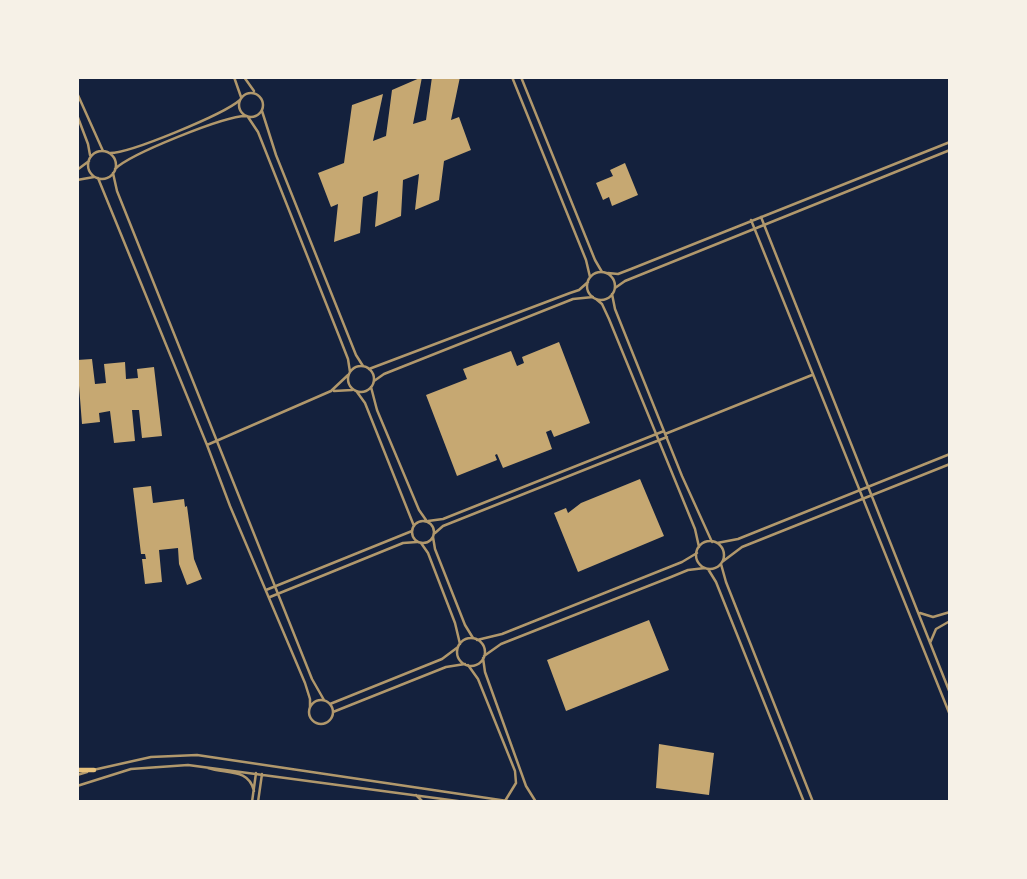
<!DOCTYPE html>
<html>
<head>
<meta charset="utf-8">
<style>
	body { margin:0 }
	#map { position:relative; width:1027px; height:879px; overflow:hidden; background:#14213d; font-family:"Asap Condensed",sans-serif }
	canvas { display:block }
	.frame { position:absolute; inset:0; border:79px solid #f6f1e7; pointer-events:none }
</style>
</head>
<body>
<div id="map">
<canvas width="1027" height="879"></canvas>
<div class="frame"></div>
</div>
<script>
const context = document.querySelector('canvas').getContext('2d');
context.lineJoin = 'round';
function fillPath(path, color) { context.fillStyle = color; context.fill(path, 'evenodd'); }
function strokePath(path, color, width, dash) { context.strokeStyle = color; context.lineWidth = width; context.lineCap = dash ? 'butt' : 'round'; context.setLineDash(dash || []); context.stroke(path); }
const building = new Path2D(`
	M422 77 413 124 426 120 432 77H460L451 120 459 117 471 150 444 161 439 200 415 210 419 174 403 180 401 216 375 227 378 191 363 197 360 233 334 242 338 204 331 207 318 173 344 163 352 105 383 94 373 141 386 136 392 90Z
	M625 163 638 195 612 206 609 197 603 200 596 183 613 176 610 170Z
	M559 342 590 423 554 437 551 430 546 432 552 449 503 468 497 454 495 455 497 460 457 476 426 395 467 379 463 369 511 351 517 366 524 363 522 357Z
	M92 359 95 384 106 383 104 364 125 362 126 379 138 378 137 369 154 367 162 436 142 438 139 410H132L135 441 114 443 110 411 99 413 100 422 82 424 77 360Z
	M640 479 664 536 578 572 554 513 566 508 568 513 581 503Z
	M151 486 153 503 184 499 185 507 187 506 194 559 202 579 187 585 179 564 178 548 159 550 162 582 145 584 142 559H146L145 554H141L133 488Z
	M649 620 669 670 566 711 547 660Z
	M659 744 714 753 709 795 656 788Z`);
const minor = new Path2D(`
	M234 77 241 97
	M244 77 254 91
	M512 77 586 260 590 277
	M521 77 595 260 602 272
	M239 105a12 12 0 1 1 24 0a12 12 0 1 1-24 0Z
	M77 93 103 151
	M262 111 276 155 356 355 363 366
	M77 115 88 144 90 155
	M248 117 258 132 339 336 348 359 350 372
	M88 165a14 14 0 1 1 28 0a14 14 0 1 1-28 0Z
	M109 153C129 154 224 114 240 100
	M115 169C130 154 224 116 246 116
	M77 170 89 161
	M113 173 117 191 312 679 324 700
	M98 178 207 445 230 506 305 683 310 699V707
	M77 180 94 177
	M761 217 950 693
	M751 220 950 715
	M587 286a14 14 0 1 1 28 0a14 14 0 1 1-28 0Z
	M608 273 618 274 631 269 950 142
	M615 288 625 281 950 150
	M612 294 615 309 623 329 682 476 712 542
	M596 299 602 304 609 319 695 529 699 547
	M348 379a13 13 0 1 1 26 0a13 13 0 1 1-26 0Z
	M369 369 570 293 579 290 588 282
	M374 381 384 374 573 299 593 297
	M371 387 377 410 419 510 426 520
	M334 391 352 390
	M357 392 365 403 414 526
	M665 434 812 375
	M207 445 331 391 348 375
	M412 532a11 11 0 1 1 22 0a11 11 0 1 1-22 0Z
	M428 521 443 519 664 431
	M435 533 443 526 667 437
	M433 537 435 549 465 625 473 638
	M696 555a14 14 0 1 1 28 0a14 14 0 1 1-28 0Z
	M421 543 428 553 455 623 460 644
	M717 543 738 539 950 454
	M722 562 742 547 950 464
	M721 564 726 582 813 802
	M708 569 716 582 804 802
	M266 590 412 531
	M270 597 403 543 417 542
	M920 613 933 617 950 612
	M457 652a14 14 0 1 1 28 0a14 14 0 1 1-28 0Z
	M477 640 502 634 682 562 697 553
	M930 643 936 629 950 621
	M484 656 501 644 671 577 688 570 705 568
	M483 658 485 672 526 786 536 802
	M468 665 478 679 515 771 516 783 505 801
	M309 712a12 12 0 1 1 24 0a12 12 0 1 1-24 0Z
	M330 704 442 659 458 647
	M333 712 446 667 465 664
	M208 768C226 774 249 768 254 791
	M93 770 151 757 197 755 514 802
	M77 775 87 772
	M77 786 131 769 188 765 465 802
	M416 795 423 802
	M252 802 256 773
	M258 802 262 774`);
const primary = new Path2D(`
	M77 770H94`);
fillPath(building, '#c6a872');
strokePath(minor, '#b1986c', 2.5);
strokePath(primary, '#e5c07b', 4.5);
</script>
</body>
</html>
